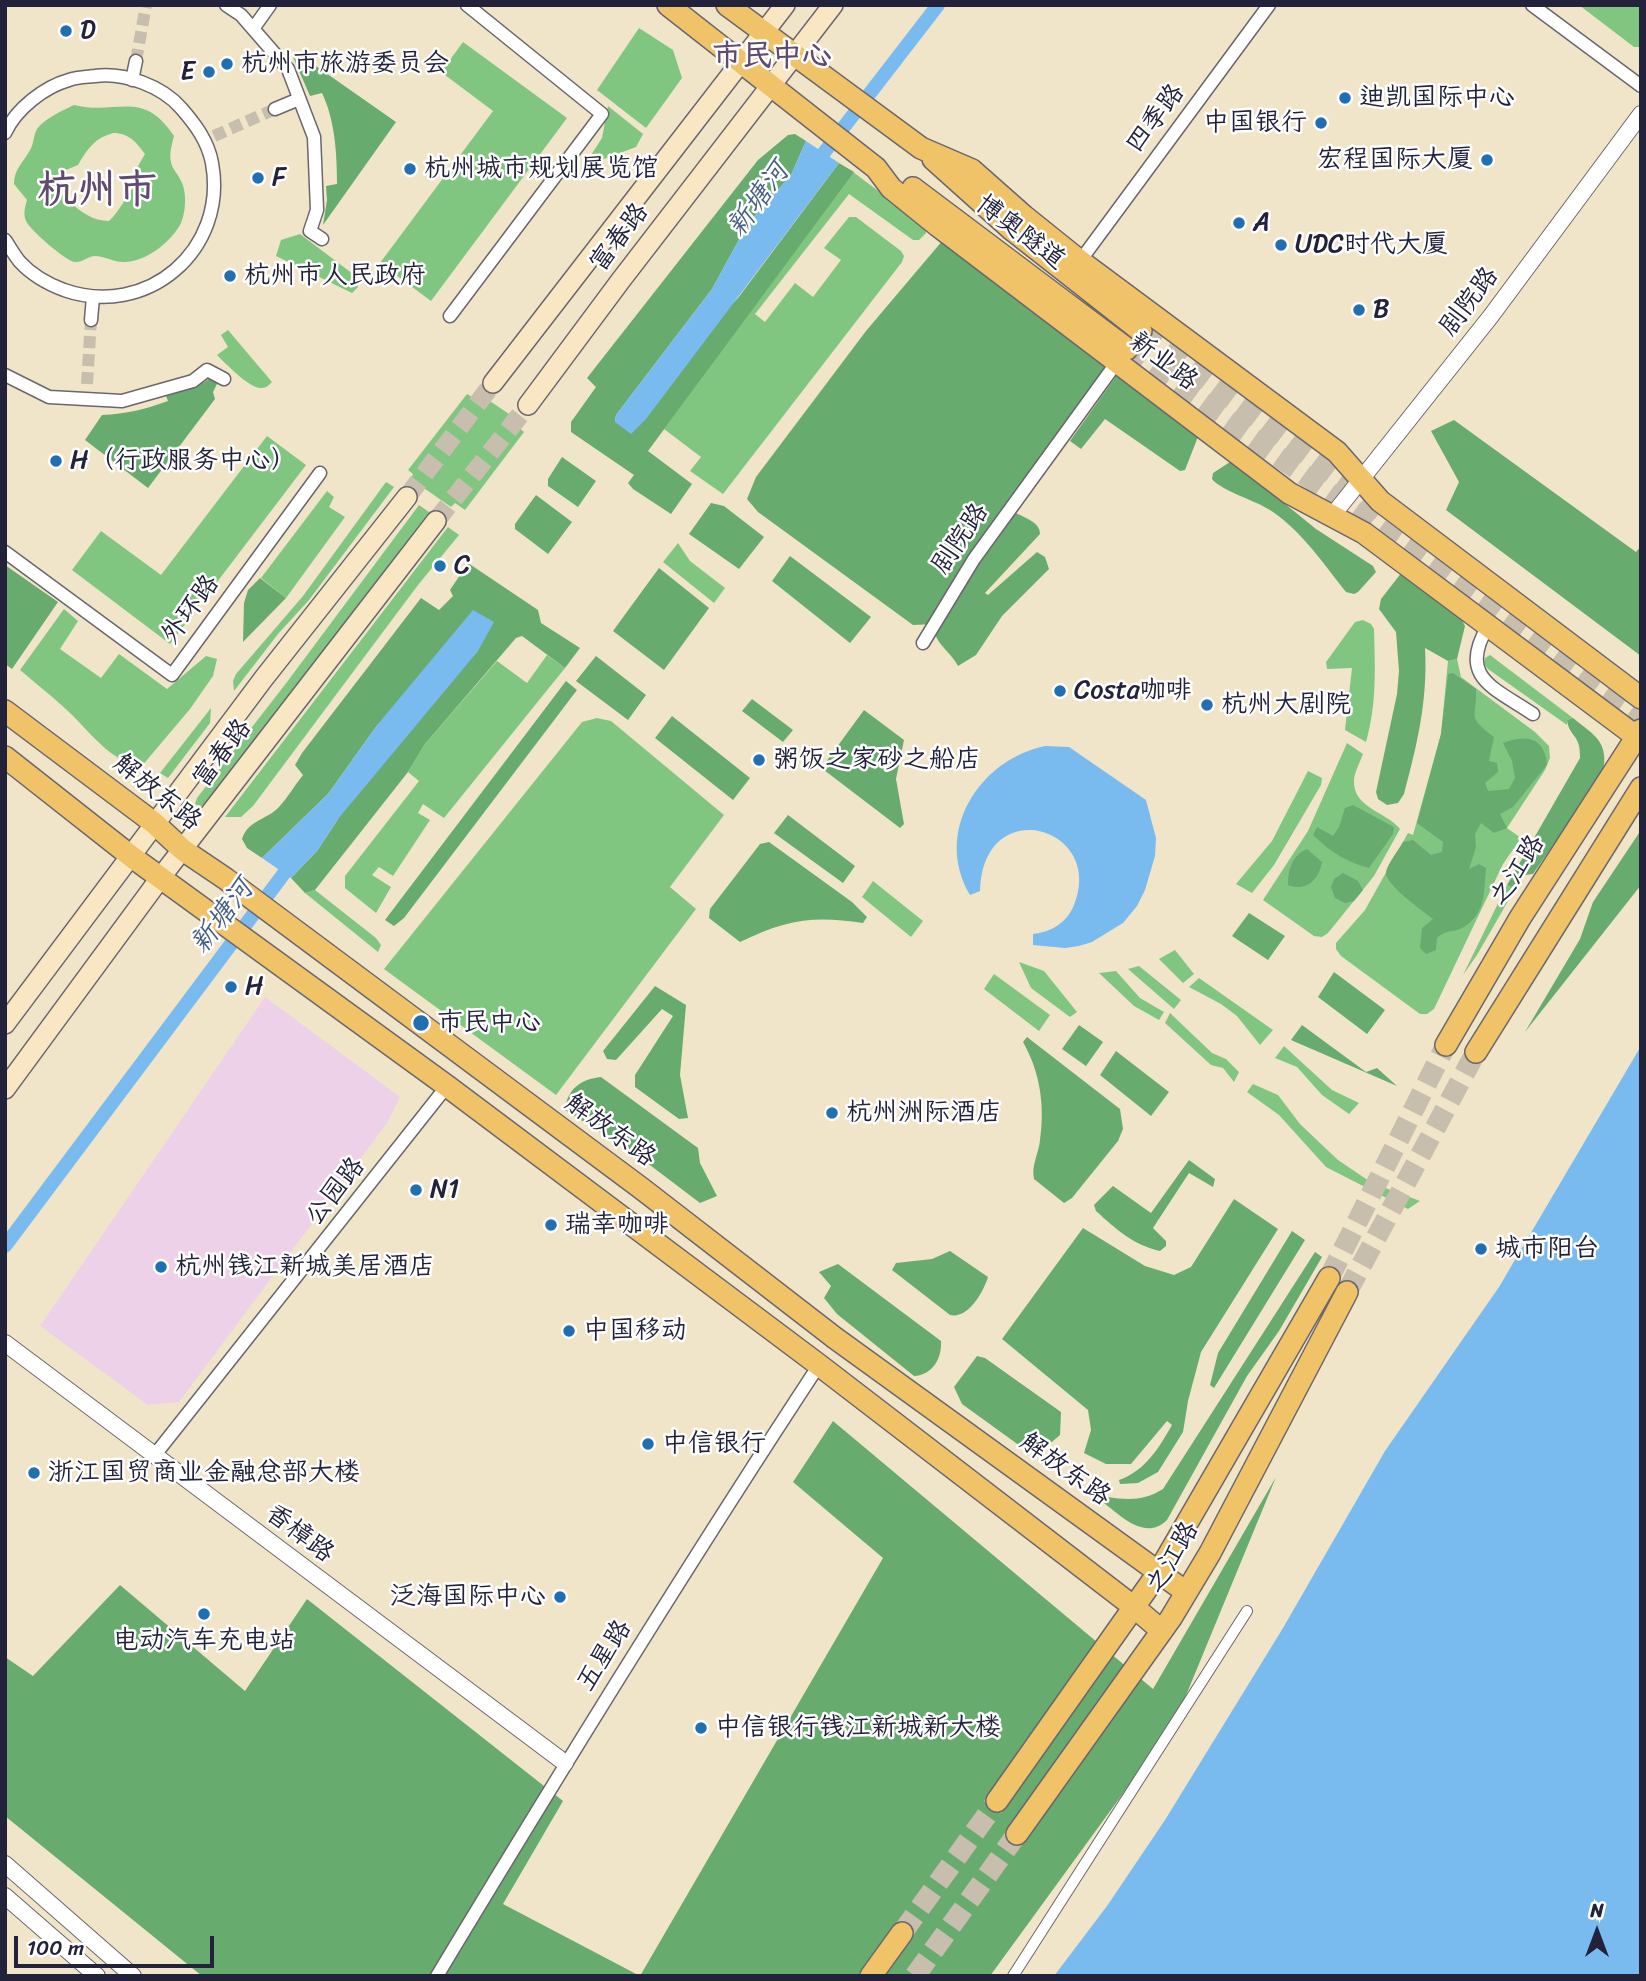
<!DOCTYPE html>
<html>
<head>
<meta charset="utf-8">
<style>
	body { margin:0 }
	#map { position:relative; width:1646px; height:1981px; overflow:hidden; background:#f0e5c9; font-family:Sriracha,sans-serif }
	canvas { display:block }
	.frame { position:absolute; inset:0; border:7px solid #22223b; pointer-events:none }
	.north { position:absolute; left:1562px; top:1897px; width:70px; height:70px; -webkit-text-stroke:5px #fff; paint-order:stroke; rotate:0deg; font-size:19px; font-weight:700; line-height:28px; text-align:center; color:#22223b }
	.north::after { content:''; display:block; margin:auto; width:24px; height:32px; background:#22223b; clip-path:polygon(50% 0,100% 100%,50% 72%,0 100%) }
	.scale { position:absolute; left:14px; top:1936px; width:200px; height:32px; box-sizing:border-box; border:4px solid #22223b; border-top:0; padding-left:9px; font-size:21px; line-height:24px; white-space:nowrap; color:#22223b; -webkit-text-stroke:5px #fff; paint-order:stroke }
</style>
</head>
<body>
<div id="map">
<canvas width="1646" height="1981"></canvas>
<div class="frame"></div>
<div class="north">N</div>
<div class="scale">100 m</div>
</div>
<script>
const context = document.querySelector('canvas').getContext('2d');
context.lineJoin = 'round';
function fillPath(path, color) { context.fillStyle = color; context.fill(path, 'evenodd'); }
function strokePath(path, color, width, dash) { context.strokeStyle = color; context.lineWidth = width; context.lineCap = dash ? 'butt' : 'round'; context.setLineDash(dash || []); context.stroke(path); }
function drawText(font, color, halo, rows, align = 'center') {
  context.font = font + ' Sriracha,"LXGW WenKai TC",sans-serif'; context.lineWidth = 5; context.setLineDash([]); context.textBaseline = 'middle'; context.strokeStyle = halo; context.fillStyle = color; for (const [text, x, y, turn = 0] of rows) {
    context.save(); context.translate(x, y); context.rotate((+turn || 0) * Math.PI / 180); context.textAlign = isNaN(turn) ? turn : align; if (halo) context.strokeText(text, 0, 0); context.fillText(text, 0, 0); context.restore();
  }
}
const built = new Path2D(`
	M265 997 400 1097 387 1123 179 1402 148 1405 40 1326Z`);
const green = new Path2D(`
	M1579 5H1641V47H1634Z
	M639 28 673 50 682 78 646 128 597 90Z
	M463 42 567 118 431 301 380 263 493 111 441 72Z
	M74 105C117 116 142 88 174 136 172 144 169 154 171 162 172 169 178 174 181 181 187 191 186 212 181 223 172 241 147 261 126 262 115 263 105 256 95 256 88 256 82 263 74 262 65 260 30 230 26 221 23 214 25 207 27 200L14 184C14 169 23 163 30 150 34 144 33 136 37 129 45 118 62 111 74 105ZM113 133C129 133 136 142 145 154L134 173 137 183C126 195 121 210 109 221 93 221 81 212 70 202L71 190 68 187 69 178 64 175 66 170 78 165C87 149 95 138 113 133Z
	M608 106 643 134 636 147 601 160 591 155 602 138Z
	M853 172 925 226 926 233 919 240H913L849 194 755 314 765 322 795 283 813 297 841 260 824 248 849 217H856L901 251 904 256 902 262 723 494 690 471 701 457 664 429Z
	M300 234 353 274 358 280V287L352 293 276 256 281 240Z
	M228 330 272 382C269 385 266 388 262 388 251 390 225 363 217 355L228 347 221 335Z
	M478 393 518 420 516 425 524 432 465 510 455 503 451 507 411 479 413 474 408 470 467 394 474 398Z
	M267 436 306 465 170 644 72 570 101 531 161 575Z
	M386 482 394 487 309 600 278 634 234 691 233 681 236 674 303 596Z
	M327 491 334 497 329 507 345 517 286 598 261 578Z
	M419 505 429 512 208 801 200 807 195 804 197 798 287 682Z
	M448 527 459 535 418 585 253 806 241 817H225Z
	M678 543 690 561 725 588 714 603 663 562Z
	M64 609 78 621 60 649 101 678 119 654 167 689 206 656 217 659 213 676 190 709 141 767C115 762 96 740 79 722 61 703 40 687 20 670Z
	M1363 620 1371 624 1374 629C1375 668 1377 704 1366 742L1345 730 1352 668 1327 669 1326 662 1355 622Z
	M547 655 565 668 444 818 423 804 418 813 430 820 393 876 379 867 372 875 391 887 376 913 345 888V876L419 781 408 772 425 744 497 661 527 683Z
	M1490 655 1573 718 1567 720V725L1488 669 1484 664 1485 658Z
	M1457 659 1461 677 1535 732 1549 746 1550 758 1545 770 1507 828 1521 838 1503 864 1434 1009 1427 1014H1420L1341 956 1336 949V943L1365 910 1408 833 1413 835 1441 734 1448 661Z
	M211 708 210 723 168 778 160 773Z
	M597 718 611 721 724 815 670 887 696 909 556 1095 384 969 582 722Z
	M1347 743 1363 754C1360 762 1354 773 1354 781 1353 808 1387 812 1400 829L1374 876 1328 933 1322 937 1314 936 1263 900 1308 831Z
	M1308 771 1322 778 1321 785 1274 865 1252 893 1236 884 1272 841Z
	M873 881 923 921 911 937 862 897Z
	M1507 885 1515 889 1477 955 1463 975Z
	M315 890 376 938 381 945 378 952 305 893Z
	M1175 950 1194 974 1183 983 1159 959Z
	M1019 962 1044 971 1077 1012 1070 1017 1031 988Z
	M1139 966 1181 1000 1174 1009 1128 969Z
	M1116 971 1140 998 1164 1012 1159 1020 1134 1006 1099 973Z
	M994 974 1050 1015 1039 1031 984 989Z
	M1199 978 1273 1030 1260 1045 1237 1016 1221 1004 1189 987Z
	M1170 1013 1212 1053 1226 1059 1239 1072 1234 1082 1223 1068 1211 1065 1165 1023Z
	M1284 1046 1332 1090 1359 1103 1349 1114 1322 1095 1297 1067 1275 1058Z
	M1253 1084 1278 1095 1300 1124 1338 1160 1372 1183 1420 1201 1408 1209 1326 1167 1279 1115 1247 1092Z`);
const forest = new Path2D(`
	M296 52 396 122 323 225 327 200 326 186 337 184C337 154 335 120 322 93L310 96 293 57Z
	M795 134 806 141 791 175 747 225 712 289 616 415 615 422 738 298 839 163 854 172 648 451 692 484 671 514 633 489 628 483 634 475 571 432V422L596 387 587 378 758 160 788 135Z
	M943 240 1107 365 969 555 935 624 913 625 758 512 747 499 756 477 866 331Z
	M1119 372 1201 429 1185 470 1180 471 1105 419 1081 449 1070 441Z
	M209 379 216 381 217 384 213 392 215 399 148 488 85 440 102 415C126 414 146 409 168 401L166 396 198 386Z
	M1454 420 1636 552 1641 546V656L1446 510 1459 482 1431 431Z
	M562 457 596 481 578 507 548 486V479Z
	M1230 462 1242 469 1316 529 1373 566 1376 572 1358 592 1354 594 1346 592C1323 563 1303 533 1273 512 1256 500 1223 492 1212 479L1213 473Z
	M536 495 572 522 548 554 515 529V524Z
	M711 503 724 506 764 537 739 569 689 534Z
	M1016 513C1025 518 1040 522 1040 534L985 593 988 595 1037 552 1045 557 1049 569 1002 616 976 655 958 666C952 654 939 646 935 634L970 577Z
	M790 556 871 617 850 643 772 581Z
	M468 563 538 610 541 623 580 648 565 668 522 636 516 638 425 744 408 772 315 890 305 893 291 878 317 851 338 819 378 724 328 794 262 858 247 848 242 839C248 820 267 820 279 807 288 797 295 785 303 775L295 765 302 753 421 598 439 610 453 596 450 590Z
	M5 565 58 602 12 669 5 664Z
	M659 568 709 608 664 670 613 631Z
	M1402 572 1461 618 1465 626 1457 659 1448 661 1425 648C1428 700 1417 745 1404 794L1398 803 1387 805 1378 799 1376 792 1397 694 1399 671 1396 632 1379 609 1381 599Z
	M260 578 286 598 243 642 244 603 248 590Z
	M596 656 646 695 628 720 576 681Z
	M1453 673 1476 689C1477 720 1466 715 1494 737L1489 761 1497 763 1498 772 1485 783 1488 791 1509 789 1515 778 1512 761 1503 743C1526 734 1545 737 1547 765L1513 807 1500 814 1507 828 1494 833 1481 823 1475 834 1476 847 1469 869 1479 864 1486 868C1484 891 1486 915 1462 928 1452 933 1447 929 1437 938L1436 950 1426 954 1420 948 1422 928 1433 919C1423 911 1384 884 1386 872 1388 863 1398 851 1403 842L1413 840 1431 855 1442 852 1443 842 1417 823 1441 734 1448 674Z
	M566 681 577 690 404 918 394 926 385 920Z
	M752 699 793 730 783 742 742 711Z
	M864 710 904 740 896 779 904 824 900 828 824 770 823 766Z
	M672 716 750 778 733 800 655 738Z
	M1573 718C1595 736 1609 741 1603 773L1533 874 1525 875 1515 889 1507 885 1580 758C1581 734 1569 737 1567 720Z
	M1353 805 1394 827 1393 834 1369 868C1348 863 1329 851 1313 835L1317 827 1333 836 1339 827 1345 808Z
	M788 815 855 866 843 883 774 833Z
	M1641 830V885L1525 1032 1580 939 1593 902Z
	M769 842 852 902 867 917 863 923C813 915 785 920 740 942L709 918 710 909 760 844Z
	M1307 849 1322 862C1319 880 1306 892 1288 885 1288 870 1292 855 1307 849Z
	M1343 873 1358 881 1363 890 1354 901 1345 903 1335 898 1331 887 1334 879Z
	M1249 913 1285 936 1268 960 1232 936Z
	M1334 972 1385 1010 1367 1034 1318 997Z
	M655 986 686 1005 680 1075 688 1118 679 1119 635 1087V1075L673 1016 662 1009 616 1060 607 1059 603 1051Z
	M1079 1025 1103 1042 1086 1066 1062 1049Z
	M1302 1025 1366 1072 1377 1068 1397 1086 1291 1040Z
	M1027 1037 1120 1109 1123 1129 1118 1141 1072 1198 1064 1203 1034 1179C1031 1165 1039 1153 1040 1140 1045 1105 1040 1072 1023 1042Z
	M1116 1051 1169 1092 1151 1116 1100 1075Z
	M601 1077 698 1148 700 1163 717 1196 700 1203 642 1159 565 1110C567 1089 581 1079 601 1077Z
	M1189 1160 1215 1179 1213 1187 1189 1173 1153 1228 1166 1241V1246L1160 1251C1133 1245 1116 1229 1096 1211L1094 1205 1113 1186 1151 1213Z
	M1234 1199 1278 1229 1201 1352 1188 1401 1183 1432 1158 1472 1138 1483 1120 1484 1119 1480C1145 1471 1159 1448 1172 1425L1167 1421 1131 1464H1106L1084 1453 1091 1430 1088 1410 1002 1339 1083 1228 1145 1266 1174 1275 1191 1267Z
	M1292 1231 1305 1240 1214 1388 1210 1385 1218 1353Z
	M950 1251 988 1277C983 1293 968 1319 950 1315L892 1270 896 1263 932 1259Z
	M1315 1252 1322 1257 1279 1331 1247 1376 1167 1520C1146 1541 1122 1517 1104 1503L1107 1497C1128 1500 1144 1501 1163 1489Z
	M838 1264 941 1341C942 1358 933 1375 914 1376L837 1314 824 1298 831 1286 819 1272Z
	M977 1356 985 1358 1061 1412 1060 1435 1039 1453 1027 1451 962 1404 954 1387Z
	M833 1421 1153 1689 1276 1477 1175 1722 990 1976H202L5 1816V1657L33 1676 120 1585 245 1691 307 1599 563 1801 503 1904 640 1976 883 1558 793 1482Z`);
const water = new Path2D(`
	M806 141 839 163 646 419 631 434 615 422 616 415 712 289 747 225 791 175Z
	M473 610 494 622 478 651 338 819 317 851 291 878 262 858 328 794 378 724Z
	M1045 746 1069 747 1146 800 1156 838 1155 856 1145 890 1137 906 1123 923 1092 942 1079 946 1065 948 1033 945V934C1051 932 1067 923 1074 905 1106 827 983 791 980 891L970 895C933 832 979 760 1045 746Z
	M1641 1046V1976H1054L1107 1906 1165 1820 1283 1628 1385 1451 1499 1287Z`);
const canal = new Path2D(`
	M813 167 938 5
	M5 1246 294 860`);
const minorTunnel = new Path2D(`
	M136 61 146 5
	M214 136 275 109
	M87 384 91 320`);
const secondaryTunnel = new Path2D(`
	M407 497 493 383
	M436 521 528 405`);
const primaryTunnel = new Path2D(`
	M1141 331 1383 512
	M1127 349 1323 488 1641 719
	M1329 1278 1446 1045
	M1347 1292 1476 1052
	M902 1933 997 1801
	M915 1976 1017 1834`);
const pedestrian = new Path2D(`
	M1013 1976 1247 1611`);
const minor = new Path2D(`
	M226 5 241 15 288 69 314 137 317 210 310 231 322 239
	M1532 5 1641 86
	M253 29 270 5
	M132 80 136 61
	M275 109 299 99
	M5 133C16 109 44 87 69 80 77 77 86 77 95 76 124 72 162 86 181 108 195 124 208 141 212 163 228 250 147 319 64 290 48 284 31 274 20 262 14 255 10 247 5 240
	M1080 261 1269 5
	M450 316 602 114 467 5
	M91 320 93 297
	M5 375 49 397 122 401 193 381 207 370 224 379
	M5 552 172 675 320 473
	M1488 626C1457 678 1495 688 1533 714
	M923 643 974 559 1117 362
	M154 1456 447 1086
	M437 1976C561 1770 687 1566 819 1365`);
const tertiary = new Path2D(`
	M1332 516 1491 316 1641 114
	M5 1343 565 1763
	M5 1864 133 1976
	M5 1896 97 1976`);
const secondary = new Path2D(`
	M493 383 785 5
	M528 405 621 280 833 5
	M5 1024 264 678 407 497
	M5 1089 161 877 436 521`);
const primary = new Path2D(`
	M668 5 876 168 891 188 938 226 1289 493 1364 533 1641 740
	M727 5 921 148 972 170 1024 216 1080 261 1337 452 1380 501 1641 698
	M933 159 1011 229 1141 331
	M913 188 1127 349
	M5 711 154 823 183 850 226 879 641 1188 835 1338 1186 1592
	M5 757 132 857 447 1086 819 1365 1134 1607 1162 1631
	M1446 1045 1520 918 1641 730
	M1476 1052 1641 788
	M997 1801 1158 1573 1329 1278
	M1017 1834 1171 1618 1210 1553 1347 1292
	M871 1976 902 1933`);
const markers = [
	[66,31,7,"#1f6fb2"],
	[227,64,7,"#1f6fb2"],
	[209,72,7,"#1f6fb2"],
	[1345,98,7,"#1f6fb2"],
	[1321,123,7,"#1f6fb2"],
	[1487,160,7,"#1f6fb2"],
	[410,169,7,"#1f6fb2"],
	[258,178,7,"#1f6fb2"],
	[1239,223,7,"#1f6fb2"],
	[1281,245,7,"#1f6fb2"],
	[230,276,7,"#1f6fb2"],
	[1359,310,7,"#1f6fb2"],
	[56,461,7,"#1f6fb2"],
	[440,566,7,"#1f6fb2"],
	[1060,691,7,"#1f6fb2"],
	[1207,705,7,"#1f6fb2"],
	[759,760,7,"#1f6fb2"],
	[231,987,7,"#1f6fb2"],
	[421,1023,9,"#1f6fb2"],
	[832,1113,7,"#1f6fb2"],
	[416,1190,7,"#1f6fb2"],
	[551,1225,7,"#1f6fb2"],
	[1481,1249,7,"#1f6fb2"],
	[161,1267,7,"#1f6fb2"],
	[569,1331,7,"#1f6fb2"],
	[648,1444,7,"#1f6fb2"],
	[34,1473,7,"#1f6fb2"],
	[560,1597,7,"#1f6fb2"],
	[204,1614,7,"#1f6fb2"],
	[701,1728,7,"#1f6fb2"]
];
const poiNames = [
	["D",80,31],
	["杭州市旅游委员会",241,64],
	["E",195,72,"right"],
	["迪凯国际中心",1359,98],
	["中国银行",1307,123,"right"],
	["宏程国际大厦",1473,160,"right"],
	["杭州城市规划展览馆",424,169],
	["F",272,178],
	["A",1253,223],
	["UDC时代大厦",1295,245],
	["杭州市人民政府",244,276],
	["B",1373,310],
	["H（行政服务中心）",70,461],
	["C",454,566],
	["Costa咖啡",1074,691],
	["杭州大剧院",1221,705],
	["粥饭之家砂之船店",773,760],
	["H",245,987],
	["市民中心",437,1023],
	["杭州洲际酒店",846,1113],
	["N1",430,1190],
	["瑞幸咖啡",565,1225],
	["城市阳台",1495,1249],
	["杭州钱江新城美居酒店",175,1267],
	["中国移动",583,1331],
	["中信银行",662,1444],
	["浙江国贸商业金融总部大楼",48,1473],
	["泛海国际中心",546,1597,"right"],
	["电动汽车充电站",204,1641,"center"],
	["中信银行钱江新城新大楼",715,1728]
];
const streetNames = [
	["四季路",1156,119,-53],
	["博奥隧道",1020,233,37],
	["富春路",620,238,-53],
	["剧院路",1470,302,-53],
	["新业路",1163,362,37],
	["剧院路",961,539,-56],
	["外环路",191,610,-54],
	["富春路",223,754,-53],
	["解放东路",157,793,39],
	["之江路",1518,871,-58],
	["解放东路",610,1131,36],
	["公园路",336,1192,-52],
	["解放东路",1065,1470,36],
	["香樟路",299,1534,37],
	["之江路",1173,1558,-60],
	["五星路",605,1656,-58]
];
const waterNames = [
	["新塘河",759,200,-54],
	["新塘河",223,917,-53]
];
const quarterNames = [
	["市民中心",772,57]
];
const townNames = [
	["杭州市",97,192]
];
fillPath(built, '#edd1e9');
fillPath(green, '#80c681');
fillPath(forest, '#68ab6f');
fillPath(water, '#79bbef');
strokePath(canal, '#79bbef', 14);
strokePath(minorTunnel, '#c7bead', 12, [12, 6]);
strokePath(secondaryTunnel, '#c7bead', 19, [19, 10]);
strokePath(primaryTunnel, '#c7bead', 21, [21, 10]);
strokePath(pedestrian, '#6a666d', 12);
strokePath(minor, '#6a666d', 15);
strokePath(tertiary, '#6a666d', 18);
strokePath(secondary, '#6a666d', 22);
strokePath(primary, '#6a666d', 24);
strokePath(pedestrian, '#fff', 10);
strokePath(minor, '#fff', 12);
strokePath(tertiary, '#fff', 16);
strokePath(secondary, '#f9e7c3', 19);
strokePath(primary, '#f0c369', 21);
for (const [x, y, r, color] of markers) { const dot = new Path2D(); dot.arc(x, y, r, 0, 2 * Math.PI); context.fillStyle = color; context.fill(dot); strokePath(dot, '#fff', 2.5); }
drawText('26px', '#22223b', '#fff', poiNames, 'left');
drawText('26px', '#22223b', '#fff', streetNames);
drawText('italic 28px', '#455f83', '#fff', waterNames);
drawText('bold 30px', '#604b6e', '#fff', quarterNames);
drawText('bold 40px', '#604b6e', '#fff', townNames);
</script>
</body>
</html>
